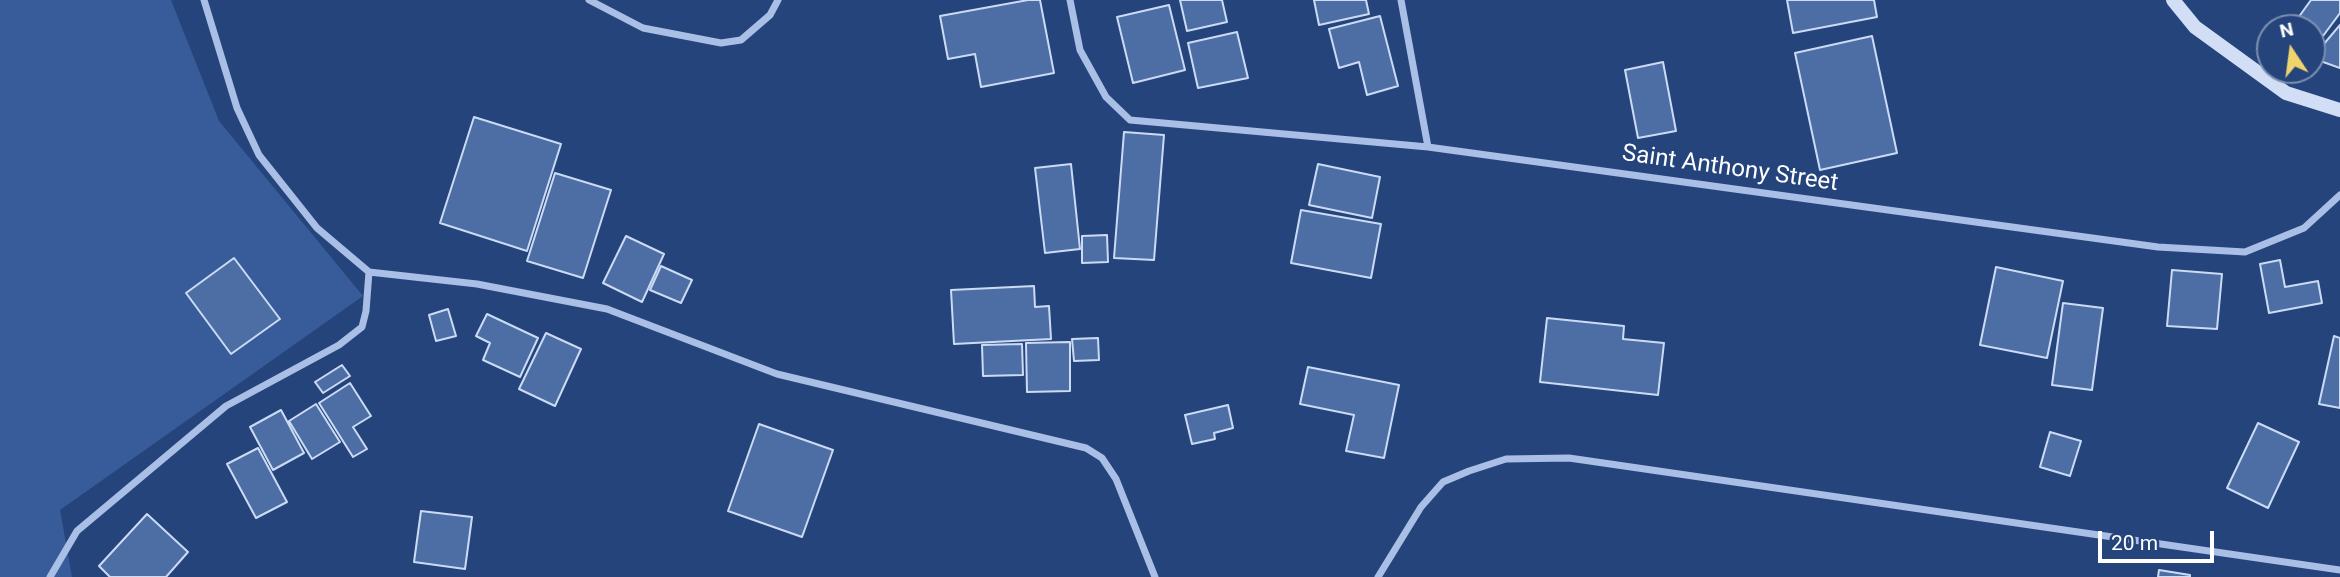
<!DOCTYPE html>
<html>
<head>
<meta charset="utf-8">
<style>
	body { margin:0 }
	#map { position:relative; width:2340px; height:577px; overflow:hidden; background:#25447c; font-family:Roboto,sans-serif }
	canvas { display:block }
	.north { position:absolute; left:2256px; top:14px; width:70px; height:70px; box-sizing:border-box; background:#25447c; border:2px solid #7c8fb0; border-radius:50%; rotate:347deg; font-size:19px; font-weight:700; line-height:28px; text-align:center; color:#fff }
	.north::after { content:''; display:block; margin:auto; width:24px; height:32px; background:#efd46d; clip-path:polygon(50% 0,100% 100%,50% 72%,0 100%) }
	.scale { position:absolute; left:2098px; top:531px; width:116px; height:32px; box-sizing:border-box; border:4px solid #fff; border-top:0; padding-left:9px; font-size:21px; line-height:24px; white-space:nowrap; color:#fff; -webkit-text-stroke:5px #25447c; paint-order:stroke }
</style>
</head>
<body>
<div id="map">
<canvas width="2340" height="577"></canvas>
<div class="north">N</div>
<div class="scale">20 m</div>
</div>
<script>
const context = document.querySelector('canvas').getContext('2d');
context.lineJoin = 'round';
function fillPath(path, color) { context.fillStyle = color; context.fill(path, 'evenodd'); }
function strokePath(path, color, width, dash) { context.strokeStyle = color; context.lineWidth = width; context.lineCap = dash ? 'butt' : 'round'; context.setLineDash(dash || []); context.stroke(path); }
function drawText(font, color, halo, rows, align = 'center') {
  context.font = font + ' Roboto,sans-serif'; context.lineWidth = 5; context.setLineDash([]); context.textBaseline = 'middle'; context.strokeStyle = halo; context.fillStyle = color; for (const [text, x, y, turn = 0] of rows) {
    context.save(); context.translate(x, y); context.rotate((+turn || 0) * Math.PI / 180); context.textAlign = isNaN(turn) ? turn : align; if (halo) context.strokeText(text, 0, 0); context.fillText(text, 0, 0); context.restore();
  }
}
const green = new Path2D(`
	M0 0H171L219 121 363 296 60 510 72 577H0Z`);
const building = new Path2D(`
	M1028 0H1040L1054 73 981 87 975 54 948 59 940 16Z
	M1180 0H1222L1227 22 1187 31Z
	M1314 0H1366L1369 14 1319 25Z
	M1787 0H1874L1877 17 1793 33Z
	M2311 0H2340V13L2323 36 2298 18Z
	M1169 5 1185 70 1133 83 1117 17Z
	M1380 16 1398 86 1367 95 1359 62 1339 68 1329 29Z
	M2340 25V68L2312 58Z
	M1237 32 1248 78 1198 88 1188 43Z
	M1872 36 1897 153 1820 170 1795 53Z
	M1663 62 1676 131 1638 138 1625 70Z
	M474 117 561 144 527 251 440 223Z
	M1124 132 1164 135 1154 260 1114 258Z
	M1071 164 1080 249 1045 253 1035 168Z
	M1318 164 1380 177 1372 218 1309 205Z
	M555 173 611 190 583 278 527 261Z
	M1301 210 1381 224 1371 278 1291 263Z
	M1107 235 1108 262 1082 263V236Z
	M626 236 664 254 642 302 603 283Z
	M234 258 280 319 231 354 186 293Z
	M2280 260 2285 287 2318 281 2322 303 2269 313 2260 264Z
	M661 266 692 280 681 303 650 290Z
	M1996 267 2063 281 2047 358 1980 345Z
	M2172 270 2222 274 2217 329 2167 326Z
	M1034 286 1035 307 1049 306 1051 339 954 344 951 290Z
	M2063 303 2103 308 2092 390 2052 385Z
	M448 309 456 336 436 341 429 315Z
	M487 314 538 338 520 377 483 360 490 343 476 336Z
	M1547 318 1624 326 1623 339 1664 343 1658 395 1540 382Z
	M546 333 581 349 555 406 519 389Z
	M2334 336 2340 338V408L2319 404Z
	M1098 338 1099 360 1074 361 1072 339Z
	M1070 342V391L1027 392 1026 343Z
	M1022 344 1023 375 983 376 982 345Z
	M342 365 350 376 323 393 315 382Z
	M1308 367 1399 385 1384 458 1346 451 1354 415 1300 404Z
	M350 383 371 416 353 427 367 449 353 457 319 403Z
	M316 404 340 442 312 459 289 421Z
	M1228 405 1233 428 1214 433 1215 439 1192 444 1185 415Z
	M281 410 304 453 273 470 250 427Z
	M2258 423 2299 442 2268 508 2227 488Z
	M759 424 833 450 802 537 728 511Z
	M2050 432 2081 441 2070 476 2040 467Z
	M258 448 287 502 256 518 227 464Z
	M421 511 472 517 465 569 414 562Z
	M147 514 188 552 166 577H110L99 566Z
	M2159 570 2190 575V577H2158Z`);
const minor = new Path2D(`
	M204 0 237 108 259 155 317 228 369 272
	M589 0 643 28 721 43 741 40 770 15 778 0
	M1070 0 1080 50 1106 97 1130 120 1428 147 2158 247 2245 252 2304 228 2340 195
	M1401 0 1428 147
	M369 272 477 284 607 309 777 374 1086 448 1102 458 1116 479 1155 577
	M50 577 77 531 226 406 339 345 362 327 366 311 369 272
	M1378 577 1421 507 1443 482 1469 471 1506 459 1569 458 2340 570`);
const secondary = new Path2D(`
	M2173 0 2195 27 2286 93 2340 110`);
const streetNames = [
	["Saint Anthony Street",1730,169,8]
];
fillPath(green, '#385c9a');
fillPath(building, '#4d6ea5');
strokePath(building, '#ccdbf4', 2);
strokePath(minor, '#a9bfe5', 7);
strokePath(secondary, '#d2def5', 14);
drawText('24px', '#fff', '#25447c', streetNames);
</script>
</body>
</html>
